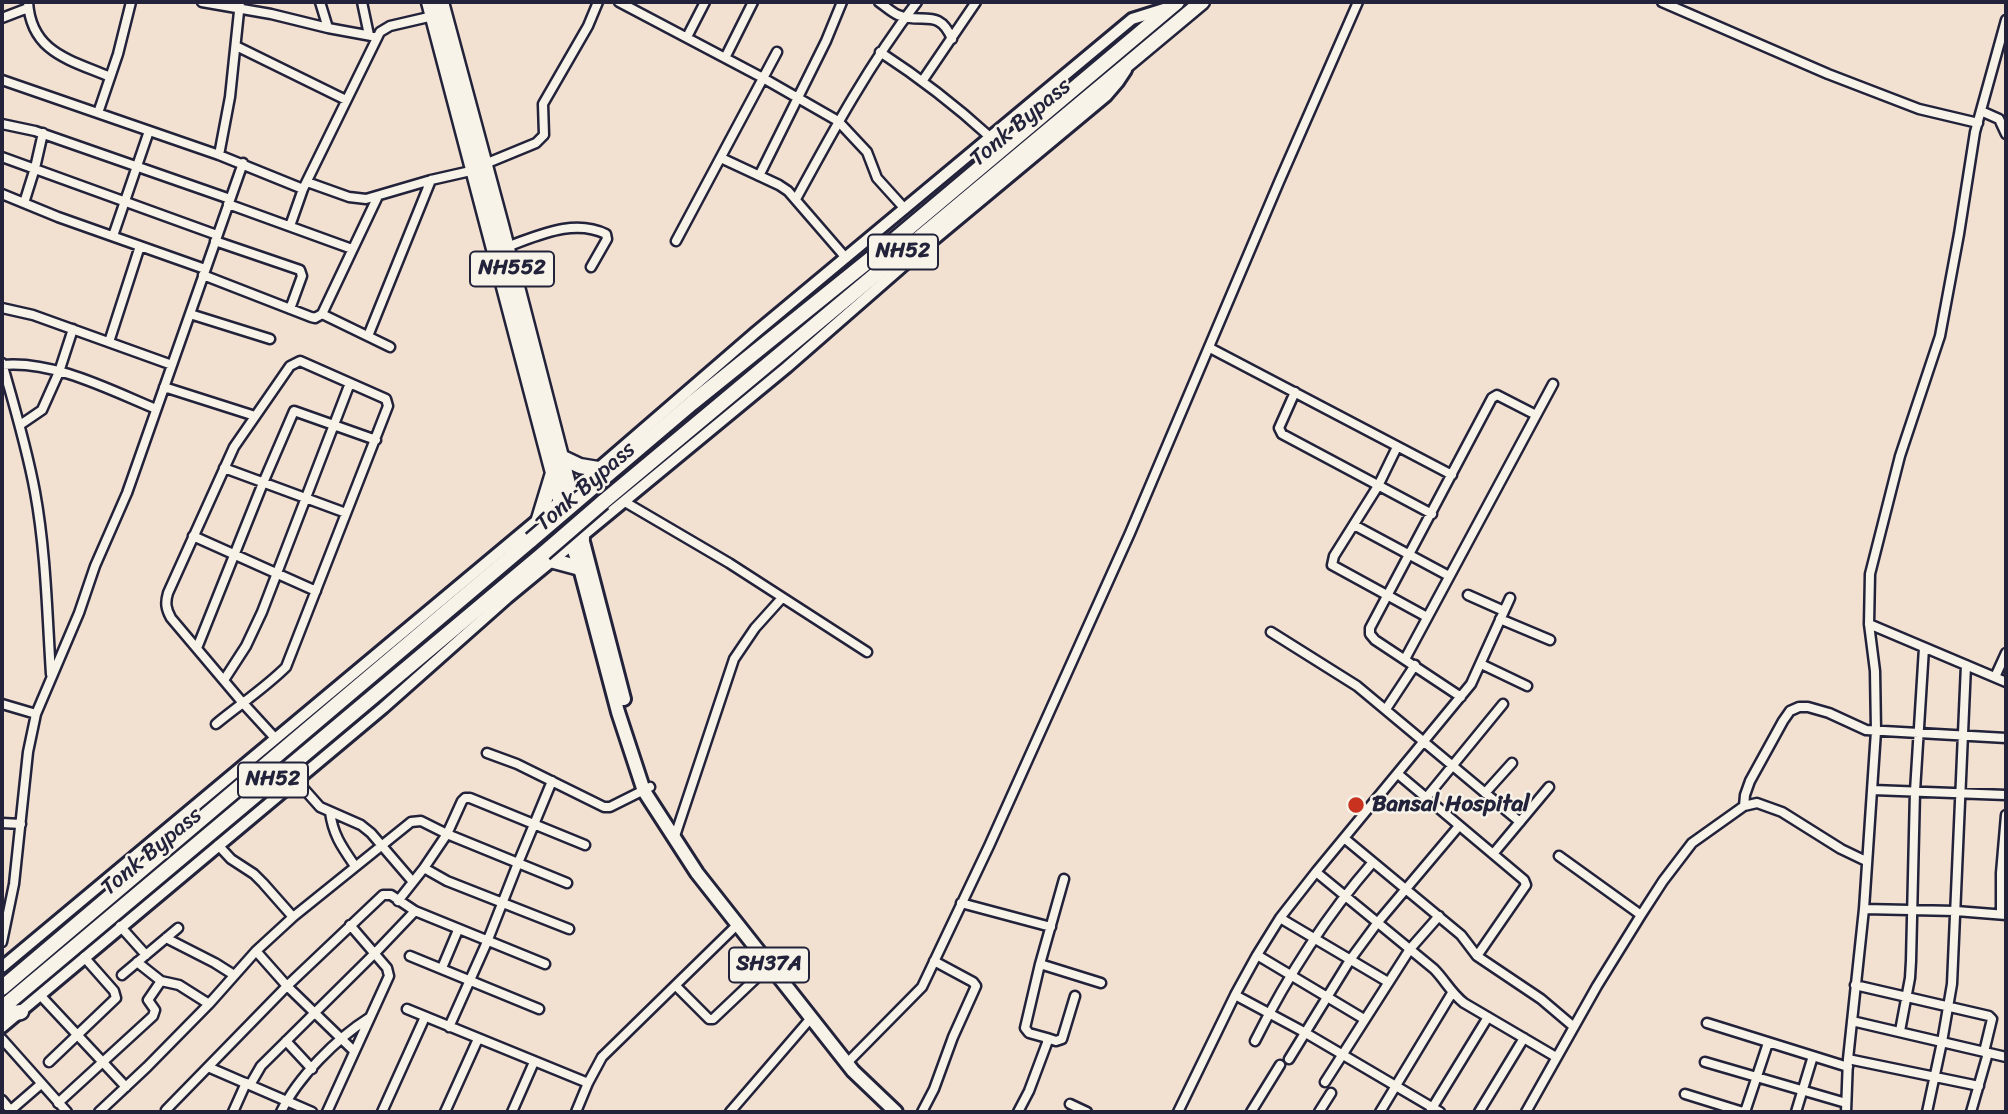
<!DOCTYPE html>
<html>
<head>
<meta charset="utf-8">
<style>
	body { margin:0 }
	#map { position:relative; width:2008px; height:1114px; overflow:hidden; background:#f2e0d1; font-family:Sriracha,sans-serif }
	canvas { display:block }
	.frame { position:absolute; inset:0; border:4px solid #22223b; pointer-events:none }
</style>
</head>
<body>
<div id="map">
<canvas width="2008" height="1114"></canvas>
<div class="frame"></div>
</div>
<script>
const context = document.querySelector('canvas').getContext('2d');
context.lineJoin = 'round';
function strokePath(path, color, width, dash) { context.strokeStyle = color; context.lineWidth = width; context.lineCap = dash ? 'butt' : 'round'; context.setLineDash(dash || []); context.stroke(path); }
function drawText(font, color, halo, rows, align = 'center') {
  context.font = font + ' Sriracha,sans-serif'; context.lineWidth = 5; context.setLineDash([]); context.textBaseline = 'middle'; context.strokeStyle = halo; context.fillStyle = color; for (const [text, x, y, turn = 0] of rows) {
    context.save(); context.translate(x, y); context.rotate((+turn || 0) * Math.PI / 180); context.textAlign = isNaN(turn) ? turn : align; if (halo) context.strokeText(text, 0, 0); context.fillText(text, 0, 0); context.restore();
  }
}
const street = new Path2D(`
	M28 2C31 53 71 60 110 77
	M202 2 271 14 328 28 377 37
	M320 2 328 28
	M362 2 369 35
	M619 2 763 78 838 121 867 152 877 178 905 209
	M879 2C885 6 891 12 898 15 922 25 939 7 952 39
	M1662 2 1828 74 1919 109 1978 123
	M2 18 28 8
	M687 37 705 2
	M236 46 346 100
	M880 52C920 78 955 105 990 137
	M725 58 753 2
	M2 80 219 155 303 189
	M923 80 976 2
	M1981 111 1999 119 2006 134
	M98 113 118 54 131 2
	M2 124 35 131 230 199
	M219 155 230 97 240 2
	M2 157 217 235
	M721 158 779 185 788 191 846 258
	M485 164 536 143 544 135 543 104 588 26 598 2
	M759 176 826 41 842 2
	M307 182 349 197 366 199 431 180 475 170
	M2 194 58 217 205 269
	M796 199C833 131 870 63 917 2
	M24 203 35 168 43 133
	M228 204 352 249
	M290 226 303 189 380 32 390 26 433 16
	M113 236 149 131
	M215 241 300 270 302 276 290 309
	M676 241 777 52
	M506 247C538 236 573 218 606 234L607 239 591 267
	M203 275 311 317 315 318 322 314 378 196
	M2 308 33 315 172 365
	M190 314 270 339
	M322 314 390 347
	M368 336 431 180
	M109 342 140 246
	M1210 348 1452 475
	M2 363C14 405 27 448 35 492 46 552 47 613 51 674
	M2 365C53 360 110 390 156 409
	M164 387 255 416
	M1295 392 1279 428 1282 434 1432 514
	M20 425 42 410 59 372 73 329
	M1397 447 1378 486 1334 556 1332 565 1427 617
	M224 468 346 513
	M625 502 729 563 867 652
	M1354 525 1449 576
	M193 536 316 591
	M1468 595 1504 611
	M1500 619 1550 640
	M1869 624 2006 682
	M1271 632 1357 686 1520 822
	M197 648 263 483 294 411 376 440
	M1405 659 1553 384
	M1481 664 1527 686
	M1995 677 2006 653
	M224 680 246 646 262 612 350 383
	M1461 697 1375 640 1370 634V628L1492 398 1497 395 1536 415
	M2 704 36 714
	M1386 709 1415 665
	M216 724C239 705 265 688 286 667L388 406 386 399 300 361 290 366 234 447 168 593C165 603 166 609 171 618L242 702 275 738
	M487 753 517 764 604 807H610L650 787
	M1398 774 1524 880 1526 885 1477 956
	M296 780 320 807 361 825 371 833 413 882
	M1873 790 2006 795
	M1485 793 1512 763
	M1426 798 1503 704
	M1744 806 1745 795 1750 781 1783 721 1790 711 1799 707H1808L1829 713 1866 730 2006 738
	M330 812C333 835 342 847 355 866
	M2 823 21 824
	M1344 838 1461 935 1477 956 1541 999 1574 1027
	M674 839 734 659 755 628 782 598
	M218 845 231 859 254 874 263 883 293 917
	M1493 854 1549 787
	M1559 856 1641 915
	M424 868 447 881 569 929
	M1316 872 1434 969C1445 980 1451 993 1464 1003L1556 1057
	M398 901 424 868 447 834 462 801 465 798H470L585 845
	M961 903 1051 927
	M1864 909 1956 911 2006 915
	M2001 913V873L2006 815
	M1280 918 1388 982
	M120 926 146 955
	M166 938 215 963 234 975
	M2 942 14 884 28 752 36 714 79 613 95 566 127 493 243 163
	M256 951 287 986 354 1051
	M1257 955 1364 1019
	M410 956 539 1009
	M137 962 161 981 179 985 209 1004
	M1040 964 1101 983
	M442 968 458 930
	M122 975 178 928
	M1855 985 1989 1016 1992 1019 1984 1052
	M676 986 709 1019H713L770 965
	M40 995 126 1087
	M1235 995 1304 1032 1440 1112
	M407 1009 588 1083
	M1852 1021 2006 1057
	M1707 1023 1848 1067
	M449 1027 487 942 518 863 552 781
	M1900 1031 1910 978 1911 961 1915 791 1924 648
	M1047 1038 1056 1041 1062 1039 1075 996
	M2 1039 67 1112
	M286 1041 312 1069
	M1255 1041C1287 977 1326 916 1373 862
	M1289 1059 1350 960 1378 922 1459 826
	M1848 1059 1979 1086
	M49 1062 116 998 114 991 84 957
	M1705 1062 1846 1103
	M847 1063 922 987 989 846 1130 533 1279 182 1358 2
	M208 1067 312 1112
	M1325 1082 1410 949 1439 916
	M250 1085 261 1066 375 953 415 911
	M1685 1094 1743 1112
	M2 1100 12 1112
	M58 1103 153 1016 155 1010 148 1000 161 981
	M1070 1104 1087 1112
	M11 1110 41 1084
	M166 1110 287 986 383 895H391L415 911 545 964
	M1431 1110 1488 1017
	M99 1112 147 1067 209 1004 256 951 293 917 411 822 421 821 447 834 567 883
	M233 1112 246 1083
	M281 1112C297 1078 337 1038 369 1018
	M327 1112 389 976 387 968 350 925
	M382 1112 425 1017
	M445 1112 478 1039
	M512 1112 534 1062
	M576 1112 588 1083 602 1057 738 924
	M730 1112 811 1018
	M922 1112 934 1089 953 1037 976 986 973 982 934 961
	M1018 1112 1029 1091 1047 1043V1038L1029 1033 1025 1028 1040 964 1064 879
	M1178 1112 1235 995 1257 955 1280 918 1316 872 1471 684 1510 598
	M1251 1112 1280 1065
	M1319 1112 1331 1093
	M1380 1112 1452 993
	M1479 1112 1524 1038
	M1526 1112 1597 986 1641 915 1663 881 1692 843 1744 806 1757 803 1782 812 1841 849 1866 861
	M1745 1112 1768 1043
	M1796 1112 1813 1056
	M1846 1112 1848 1059 1864 909 1876 731 1875 671 1869 624 1870 574 1900 456 1940 336 1959 234 1975 132 2006 20
	M1927 1112 1942 1042 1952 984 1966 665
	M1971 1112 1988 1053`);
const secondary = new Path2D(`
	M2 967 571 492 755 333 1132 19 1167 8
	M2 1027 383 708 507 598 787 367 921 250 1106 96 1118 82 1126 70`);
const primary = new Path2D(`
	M582 538 624 699
	M572 545 580 568 618 712 644 791 697 873 853 1071 896 1112`);
const highway = new Path2D(`
	M429 2 572 545
	M441 2 501 225 582 538
	M561 457 580 466 598 469
	M593 487 692 403 893 241 1177 2
	M603 502 1202 2
	M539 519 553 473
	M554 561 580 568
	M2 988 531 540
	M2 1008 544 553
	M2 1015 21 1012`);
const highwayBridge = new Path2D(`
	M531 540 593 487
	M544 553 603 502`);
const markers = [
	[1356,805,9,"#c8321e"]
];
const shields = [
	[903,252,70],
	[512,269,84],
	[273,780,70],
	[769,965,80]
];
const shieldNames = [
	["NH52",903,252],
	["NH552",512,269],
	["NH52",273,780],
	["SH37A",769,965]
];
const streetNames = [
	["Tonk Bypass",1021,123,-40],
	["Tonk Bypass",586,487,-41],
	["Tonk Bypass",152,852,-40]
];
const poiNames = [
	["Bansal Hospital",1372,805]
];
strokePath(street, '#22223b', 13);
strokePath(secondary, '#22223b', 16);
strokePath(primary, '#22223b', 18);
strokePath(highway, '#22223b', 19);
strokePath(street, '#f7f3e8', 8);
strokePath(secondary, '#f7f3e8', 10);
strokePath(primary, '#f7f3e8', 12);
strokePath(highway, '#f7f3e8', 14);
strokePath(highwayBridge, '#22223b', 19, []);
strokePath(highwayBridge, '#f7f3e8', 14);
for (const [x, y, r, color] of markers) { const dot = new Path2D(); dot.arc(x, y, r, 0, 2 * Math.PI); context.fillStyle = color; context.fill(dot); strokePath(dot, '#f7f3e8', 2.5); }
for (const [x, y, w] of shields) { const box = new Path2D(); box.roundRect(x - w / 2, y - 17.5, w, 35, 5); context.fillStyle = '#f7f3e8'; context.fill(box); strokePath(box, '#22223b', 2); }
drawText('bold 21px', '#22223b', null, shieldNames);
drawText('23px', '#22223b', '#f7f3e8', streetNames);
drawText('bold 23px', '#22223b', '#f7f3e8', poiNames, 'left');
</script>
</body>
</html>
